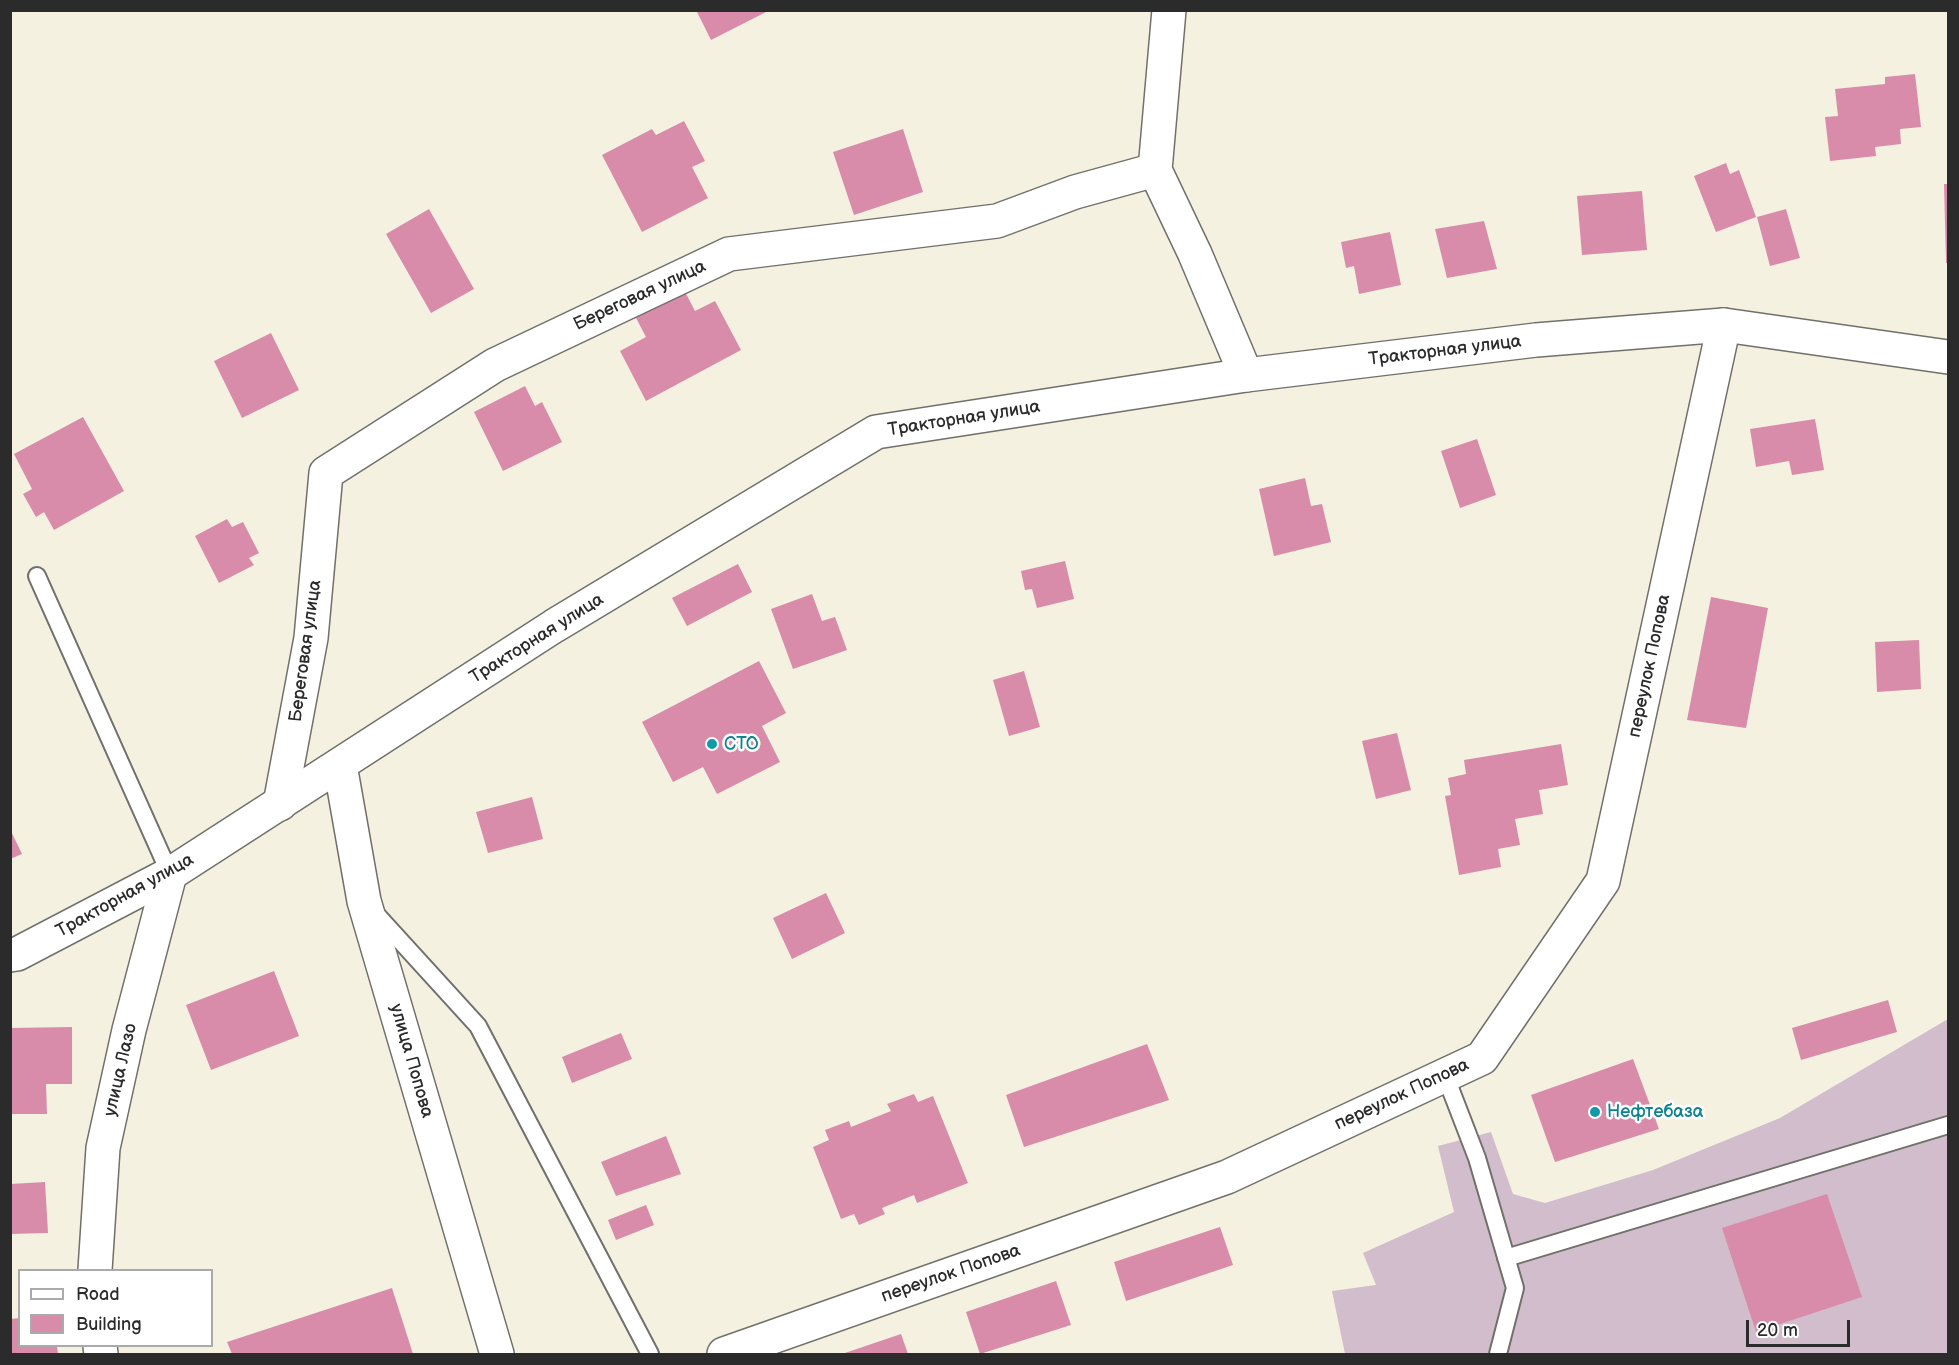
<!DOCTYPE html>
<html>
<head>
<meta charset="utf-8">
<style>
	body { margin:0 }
	#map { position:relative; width:1959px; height:1365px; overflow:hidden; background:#f4f1e1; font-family:"Balsamiq Sans",sans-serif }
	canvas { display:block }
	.frame { position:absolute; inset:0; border:12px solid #2b2b2b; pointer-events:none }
	.legend { position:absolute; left:18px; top:1269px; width:195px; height:78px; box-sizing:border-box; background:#fff; border:2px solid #aaa; margin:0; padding:8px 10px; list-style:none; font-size:18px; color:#2b2b2b }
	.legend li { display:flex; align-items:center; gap:12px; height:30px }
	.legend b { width:30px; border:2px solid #aaa }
	.scale { position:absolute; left:1746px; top:1320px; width:104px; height:27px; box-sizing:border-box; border:3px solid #2b2b2b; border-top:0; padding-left:8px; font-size:18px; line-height:21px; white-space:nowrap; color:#2b2b2b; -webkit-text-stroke:4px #fff; paint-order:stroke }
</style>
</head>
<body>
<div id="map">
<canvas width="1959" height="1365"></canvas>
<div class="frame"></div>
<ul class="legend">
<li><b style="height:8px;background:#fff"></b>Road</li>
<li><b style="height:16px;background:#d88caa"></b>Building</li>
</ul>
<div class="scale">20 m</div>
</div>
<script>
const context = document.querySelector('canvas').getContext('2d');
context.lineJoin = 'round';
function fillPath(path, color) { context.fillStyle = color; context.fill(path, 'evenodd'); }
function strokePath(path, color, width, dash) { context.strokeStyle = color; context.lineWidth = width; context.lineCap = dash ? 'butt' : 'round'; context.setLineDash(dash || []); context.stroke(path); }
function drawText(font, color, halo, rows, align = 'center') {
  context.font = font + ' "Balsamiq Sans",sans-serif'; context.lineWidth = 5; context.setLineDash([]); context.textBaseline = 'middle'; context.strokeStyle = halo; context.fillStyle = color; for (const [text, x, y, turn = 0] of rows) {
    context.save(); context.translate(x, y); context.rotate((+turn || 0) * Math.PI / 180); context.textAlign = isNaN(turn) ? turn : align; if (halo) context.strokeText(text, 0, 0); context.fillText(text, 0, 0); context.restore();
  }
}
const industrial = new Path2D(`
	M1948 1019V1354H1345L1332 1291 1376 1285 1363 1253 1454 1212 1438 1146 1491 1132 1513 1194 1545 1203 1653 1170 1780 1118Z`);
const building = new Path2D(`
	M696 10H770L711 40Z
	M1915 74 1921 127 1900 129 1901 144 1875 147 1876 156 1830 161 1825 117 1838 116 1835 89 1885 84V77Z
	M684 121 705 161 692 167 708 198 642 232 602 155 652 129 656 135Z
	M903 129 923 192 854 215 833 152Z
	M1726 163 1730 174 1739 170 1756 217 1716 232 1694 176Z
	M1944 184H1948V263H1946Z
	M1642 191 1647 250 1582 255 1577 196Z
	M429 209 474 289 431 313 386 234Z
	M1786 209 1800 258 1770 266 1757 217Z
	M1484 221 1497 269 1447 278 1435 229Z
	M1390 232 1401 285 1359 294 1354 266 1346 268 1341 242Z
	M683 288 695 311 715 301 741 350 646 401 620 351 646 337 634 314Z
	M271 333 299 390 242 418 214 361Z
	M525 386 535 406 542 402 562 442 503 471 474 412Z
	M83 417 124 491 54 530 44 512 36 517 23 494 32 489 14 454Z
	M1815 419 1824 470 1792 475 1789 461 1756 467 1750 429Z
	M1477 439 1496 495 1460 508 1441 451Z
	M1305 478 1311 506 1322 504 1331 542 1274 556 1259 489Z
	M227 519 232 527 243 522 259 553 249 558 254 565 219 583 195 536Z
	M1065 561 1074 599 1037 608 1032 589 1025 590 1021 571Z
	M738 564 752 592 687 626 672 598Z
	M812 594 822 621 835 617 847 650 793 669 771 609Z
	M1711 597 1768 608 1746 728 1687 720Z
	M1919 640 1921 689 1877 692 1875 642Z
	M759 661 786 713 762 726 780 762 717 794 703 767 673 782 642 722Z
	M1024 671 1040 727 1009 736 993 680Z
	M1397 733 1411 790 1376 799 1362 741Z
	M1561 744 1568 785 1539 790 1543 814 1515 819 1520 845 1498 849 1501 867 1459 875 1445 796 1451 795 1448 778 1466 774 1464 760Z
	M532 797 543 839 488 853 476 812Z
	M10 829 22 854 10 859Z
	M826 893 845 933 792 959 773 918Z
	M274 971 299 1036 211 1070 186 1005Z
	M1888 1000 1897 1032 1801 1060 1792 1028Z
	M72 1027V1084H46L47 1114H10V1028Z
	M621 1033 632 1059 572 1083 562 1057Z
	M1147 1044 1169 1100 1024 1147 1006 1095Z
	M1633 1059 1659 1129 1555 1162 1531 1095Z
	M914 1094 918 1102 933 1096 968 1183 917 1203 914 1195 882 1208 885 1214 859 1225 854 1214 841 1219 813 1147 829 1140 825 1130 849 1121 851 1127 891 1111 887 1104Z
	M666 1136 681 1174 616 1196 601 1162Z
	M45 1182 48 1233 10 1234V1184Z
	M1827 1194 1862 1297 1756 1332 1722 1228Z
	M646 1205 654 1225 616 1240 608 1220Z
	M1220 1227 1233 1265 1126 1301 1114 1262Z
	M1056 1281 1071 1325 980 1354 966 1312Z
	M392 1288 413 1354H232L227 1342Z
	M20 1318V1346H57L58 1354H10V1319Z
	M901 1334 908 1354H842Z`);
const service = new Path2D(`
	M37 576 170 874
	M375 913 478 1026 650 1354
	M1445 1075 1477 1158 1515 1288 1498 1354
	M1506 1258 1948 1125`);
const minor = new Path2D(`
	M1155 170 1195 254 1246 375
	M280 804 311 638 326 473 495 365 729 254 997 221 1075 192 1155 170 1169 10
	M95 1270 103 1148 129 1030 170 874
	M100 1346 101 1354
	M724 1354 1227 1177 1482 1058 1603 881 1724 325`);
const tertiary = new Path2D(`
	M340 765 364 901 497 1354
	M10 955 17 954 170 874 554 626 876 432 1246 375 1536 340 1724 325 1948 357`);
const markers = [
	[712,744,6,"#0f9aa8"],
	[1595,1112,6,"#0f9aa8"]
];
const streetNames = [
	["Береговая улица",640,296,-25],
	["Тракторная улица",1445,351,-7],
	["Тракторная улица",964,419,-9],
	["Тракторная улица",537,639,-32],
	["Береговая улица",306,651,-82],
	["переулок Попова",1650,666,-78],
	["Тракторная улица",125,896,-29],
	["улица Попова",411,1061,74],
	["улица Лазо",121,1070,-77],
	["переулок Попова",1402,1095,-25],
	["переулок Попова",951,1274,-19]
];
const cultureNames = [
	["СТО",724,744],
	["Нефтебаза",1607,1112]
];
fillPath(industrial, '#d1bdcc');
fillPath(building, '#d88caa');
strokePath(service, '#71706b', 20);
strokePath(minor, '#71706b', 36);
strokePath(tertiary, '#71706b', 36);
strokePath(service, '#fff', 16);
strokePath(minor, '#fff', 33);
strokePath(tertiary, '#fff', 33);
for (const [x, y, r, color] of markers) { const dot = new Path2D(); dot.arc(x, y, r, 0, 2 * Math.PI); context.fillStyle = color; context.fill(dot); strokePath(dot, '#fff', 2); }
drawText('18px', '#2b2b2b', '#fff', streetNames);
drawText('18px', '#0d838f', '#fff', cultureNames, 'left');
</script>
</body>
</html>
